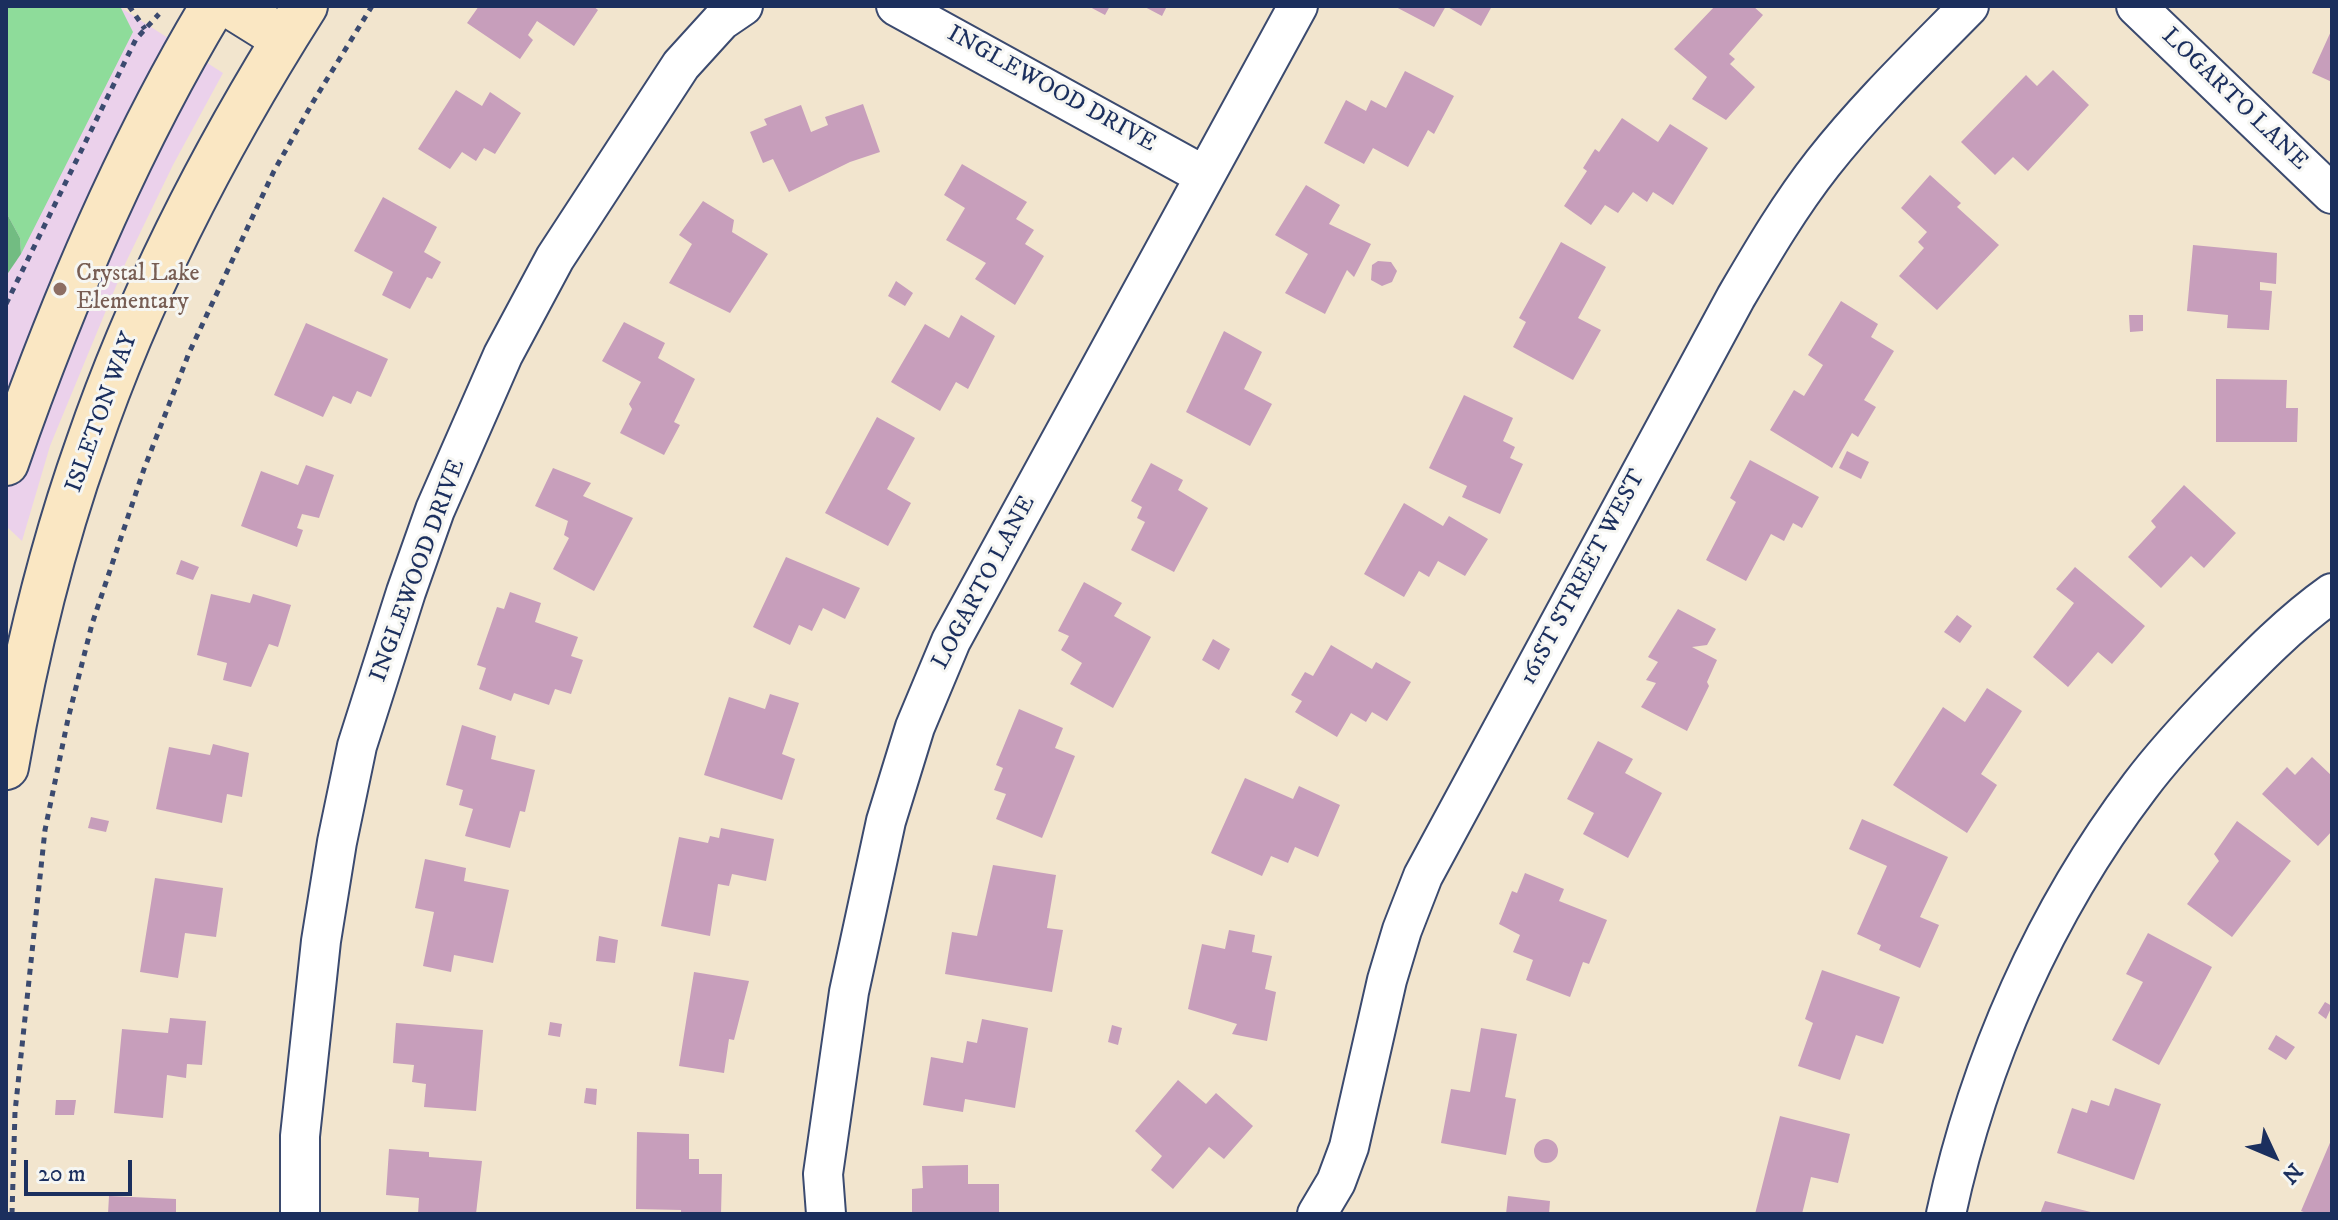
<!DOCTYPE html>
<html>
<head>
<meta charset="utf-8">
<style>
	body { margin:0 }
	#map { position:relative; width:2338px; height:1220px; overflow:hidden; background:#f2e5ce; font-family:"IM FELL DW Pica",serif }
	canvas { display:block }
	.frame { position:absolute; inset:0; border:8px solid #1b2f5e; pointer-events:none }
	.north { position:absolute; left:2234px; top:1116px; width:80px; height:80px; -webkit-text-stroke:6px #f6f6f2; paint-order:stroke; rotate:134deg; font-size:22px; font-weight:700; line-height:32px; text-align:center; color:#1b2f5e }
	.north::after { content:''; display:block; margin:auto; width:28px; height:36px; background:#1b2f5e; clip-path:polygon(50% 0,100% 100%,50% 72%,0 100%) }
	.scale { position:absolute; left:24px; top:1160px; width:108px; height:36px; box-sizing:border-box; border:4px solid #1b2f5e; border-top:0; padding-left:10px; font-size:24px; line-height:28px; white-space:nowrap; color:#1b2f5e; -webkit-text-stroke:6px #f6f6f2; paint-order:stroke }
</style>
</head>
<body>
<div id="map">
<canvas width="2338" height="1220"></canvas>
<div class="frame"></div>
<div class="north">N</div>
<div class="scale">20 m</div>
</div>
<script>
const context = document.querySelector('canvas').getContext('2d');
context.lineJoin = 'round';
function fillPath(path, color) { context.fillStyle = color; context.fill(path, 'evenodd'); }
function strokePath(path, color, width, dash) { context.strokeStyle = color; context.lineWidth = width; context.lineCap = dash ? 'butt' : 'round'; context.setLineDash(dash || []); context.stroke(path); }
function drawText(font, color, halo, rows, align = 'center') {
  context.font = font + ' "IM FELL DW Pica",serif'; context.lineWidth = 6; context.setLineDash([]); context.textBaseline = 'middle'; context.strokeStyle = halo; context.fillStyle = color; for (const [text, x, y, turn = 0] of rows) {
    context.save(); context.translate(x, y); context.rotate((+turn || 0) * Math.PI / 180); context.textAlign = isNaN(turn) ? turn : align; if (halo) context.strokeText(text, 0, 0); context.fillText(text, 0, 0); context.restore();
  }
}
const built = new Path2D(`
	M6 6H118L223 73 173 165 126 262 50 446 22 541 6 526Z`);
const green = new Path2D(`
	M6 6H120L133 32 21 254 20 238 6 212Z`);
const forest = new Path2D(`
	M6 212 20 238 21 254 6 276Z`);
const building = new Path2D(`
	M479 6H593L598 10 574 46 537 21 528 35 533 40 520 59 467 23Z
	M1088 6H1110L1105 15Z
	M1143 6H1167L1162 16Z
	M1394 6H1492L1481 26 1446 6 1434 27Z
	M1715 6H1753L1763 15 1729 54 1735 59 1730 64 1755 87 1726 120 1692 99 1707 77 1674 49Z
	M2332 29V82L2312 73Z
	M2053 70 2089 105 2028 171 2013 157 1995 175 1961 142 2026 75 2037 86Z
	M1405 71 1454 96 1434 134 1428 130 1408 167 1373 148 1364 164 1324 143 1346 100 1366 111 1371 100 1386 108Z
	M456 90 482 106 490 92 521 113 495 154 484 148 476 161 462 152 450 169 418 149Z
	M863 104 880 152 850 162 789 192 773 159 763 163 750 132 767 125 764 119 801 105 811 132 828 125 825 117Z
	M1622 118 1658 142 1670 124 1708 148 1673 205 1653 192 1647 202 1633 192 1618 213 1605 205 1591 225 1564 206 1587 171 1583 168 1595 149 1599 152Z
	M962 164 1027 202 1016 219 1034 230 1025 244 1044 256 1015 305 975 279 986 263 946 240 965 208 944 195Z
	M1930 175 1961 203 1957 207 1999 245 1937 310 1899 276 1924 248 1918 242 1927 232 1901 208Z
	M1306 185 1340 205 1329 224 1371 244 1354 277 1347 270 1325 314 1285 293 1308 254 1275 235Z
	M383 197 437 227 424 252 441 262 432 279 427 277 410 309 382 295 393 272 354 251Z
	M703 201 734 220 732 232 768 254 730 313 669 283 692 244 679 235Z
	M1561 242 1606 267 1578 318 1601 330 1573 380 1513 347 1526 322 1519 318Z
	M2193 245 2277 253 2276 284 2260 282V290L2272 291 2269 330 2227 328 2228 315 2187 311Z
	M1378 261 1391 262 1397 271 1392 282 1382 286 1371 280 1372 265Z
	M896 281 913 293 905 306 888 296Z
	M1841 301 1878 324 1871 337 1894 351 1864 400 1876 407 1858 437 1852 433 1832 468 1770 430 1794 390 1804 396 1823 365 1808 355Z
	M961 315 995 336 968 389 956 382 940 411 891 382 925 324 949 338Z
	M2129 315H2143V331L2130 332Z
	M624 322 665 343 658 358 695 379 674 422 680 425 664 455 620 433 632 409 629 404 641 382 602 361Z
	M306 323 388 359 371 397 357 391 351 404 333 396 323 417 274 395Z
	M1224 331 1262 352 1244 389 1272 404 1250 446 1186 412Z
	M2216 379 2287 380 2286 408H2298L2297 442H2216Z
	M1464 395 1513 418 1503 441 1515 447 1510 458 1523 464 1500 514 1462 497 1467 486 1429 468Z
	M877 417 915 438 887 489 911 503 888 546 825 513Z
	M1847 451 1869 462 1861 479 1839 468Z
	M1750 460 1819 497 1802 528 1793 523 1784 541 1771 534 1746 581 1706 560 1736 502 1730 498Z
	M1151 463 1183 480 1178 490 1208 508 1174 572 1131 550 1145 522 1137 518 1142 507 1131 501Z
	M306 465 334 475 319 518 302 514 297 528 303 530 297 547 241 526 261 471 298 485Z
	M553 468 591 483 583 496 633 518 594 591 553 569 569 538 564 535 568 521 535 506Z
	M2184 485 2236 533 2204 568 2191 556 2161 588 2128 557 2156 527 2151 521Z
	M1404 503 1443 526 1449 516 1488 539 1465 576 1438 561 1429 577 1419 571 1404 597 1364 574Z
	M786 557 860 588 845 619 823 608 812 631 799 625 790 645 753 627Z
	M181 560 199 567 193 580 176 574Z
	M2075 567 2145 626 2112 664 2098 652 2068 687 2033 657 2074 603 2056 589Z
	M1084 582 1122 603 1114 616 1151 637 1113 708 1070 684 1082 663 1061 650 1069 636 1058 631Z
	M510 592 541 603 535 622 578 637 571 656 583 660 571 694 555 689 549 705 514 693 511 701 479 689 486 668 477 665 497 607 504 609Z
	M211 594 250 603 253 594 291 605 278 647 269 644 251 687 223 680 227 663 197 655Z
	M1678 609 1716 629 1707 645 1692 647 1717 660 1707 682 1709 686 1687 731 1641 707 1656 683 1646 680 1658 662 1648 657Z
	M1957 615 1972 626 1960 643 1944 632Z
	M1213 639 1230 649 1219 670 1202 660Z
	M1331 645 1372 669 1376 662 1411 682 1387 721 1372 712 1366 722 1351 713 1337 737 1295 712 1302 701 1291 695 1305 672 1313 676Z
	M1987 688 2022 711 1981 774 1997 785 1967 833 1893 785 1943 707 1965 722Z
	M770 694 799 703 782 754 795 759 782 800 704 775 729 697 765 709Z
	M1019 709 1063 728 1055 748 1075 756 1042 838 996 819 1006 794 994 790 1003 768 996 765Z
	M462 725 496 736 491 759 535 770 525 812 520 811 510 848 465 836 473 809 459 805 463 790 446 785Z
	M1598 741 1633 759 1625 773 1662 793 1628 858 1583 834 1594 813 1567 799Z
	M213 744 249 753 242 797 227 794 222 823 156 809 169 747 210 755Z
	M2312 757 2332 776V831L2318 846 2262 794 2287 767 2295 775Z
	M1245 778 1293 799 1299 786 1340 805 1318 857 1295 847 1288 863 1271 856 1262 876 1211 853Z
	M91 817 109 821 106 832 88 828Z
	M1862 819 1948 857 1920 917 1939 925 1920 968 1879 950 1881 945 1857 934 1887 866 1849 849Z
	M2237 821 2291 861 2232 937 2187 904 2219 861 2214 854Z
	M721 828 774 839 766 881 732 874 729 886 718 884 710 936 661 926 679 837 708 843 710 836 719 838Z
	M425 859 466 868 464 881 509 890 493 963 454 955 451 972 423 966 434 912 415 908Z
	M993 865 1056 875 1047 928 1063 930 1052 992 945 974 952 932 977 936Z
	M1525 873 1564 889 1559 901 1607 920 1589 964 1583 962 1570 997 1526 980 1533 960 1513 952 1520 935 1499 924 1512 891 1517 893Z
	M155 878 223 888 216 937 185 933 178 978 140 972Z
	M1229 930 1255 935 1252 952 1272 956 1265 989 1276 992 1267 1041 1232 1034 1237 1024 1188 1009 1202 944 1225 949Z
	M2148 933 2212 967 2159 1065 2112 1040 2143 982 2126 974Z
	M599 936 618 940 615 963 596 961Z
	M1822 970 1900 997 1883 1044 1856 1035 1840 1080 1798 1066 1813 1023 1805 1019Z
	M694 972 749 981 734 1040 729 1039 724 1073 679 1066Z
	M2325 1002 2332 1006 2326 1019 2318 1013Z
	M170 1018 206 1021 202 1065 187 1064 186 1078 167 1075 163 1118 114 1113 122 1029 168 1033Z
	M982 1019 1028 1028 1015 1108 965 1099 963 1112 923 1105 931 1057 963 1063 967 1041 977 1043Z
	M550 1022 562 1024 560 1037 548 1035Z
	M396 1023 483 1030 476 1111 424 1107 426 1084 412 1082 414 1065 393 1063Z
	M1112 1025 1122 1028 1118 1045 1108 1042Z
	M1481 1028 1517 1034 1505 1097 1516 1099 1506 1155 1441 1143 1451 1089 1470 1092Z
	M2276 1035 2295 1047 2286 1060 2268 1049Z
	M1178 1080 1206 1104 1216 1093 1253 1126 1224 1159 1209 1147 1173 1189 1151 1170 1162 1156 1135 1131Z
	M586 1088 597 1089 596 1105 584 1103Z
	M2115 1088 2161 1104 2134 1180 2057 1153 2072 1108 2087 1113 2091 1100 2109 1106Z
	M56 1100H76L74 1115H55Z
	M1780 1116 1850 1134 1838 1183 1811 1177 1802 1214H1755Z
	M637 1132 689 1134V1159H699V1174H722L721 1214H681V1210L636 1209Z
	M2332 1138V1214H2309L2301 1211Z
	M1534 1151a12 12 0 1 1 24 0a12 12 0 1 1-24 0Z
	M389 1149 429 1152V1157L482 1161 476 1214H418L419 1198 386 1195Z
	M968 1165V1184H999V1214H912V1189L923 1188 922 1166Z
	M109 1196 176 1199V1214H108Z
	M1508 1196 1550 1201 1549 1214H1506Z
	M2045 1201 2095 1213V1214H2040Z`);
const path = new Path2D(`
	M129 6 145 29
	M6 304 136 39 159 14
	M12 1214 15 1112 45 830 68 719 92 624 144 469 189 353 274 171 313 102 372 6`);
const street = new Path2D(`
	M896 6 1205 176
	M2136 6 2332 194
	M300 1214V1136L321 941 337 842 357 746 406 592 435 510 503 355 555 258 681 65 721 21 743 6
	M826 1214 823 1174 849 992 886 821 915 727 951 641 1298 6
	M1317 1214 1336 1182 1349 1147 1387 980 1402 930 1423 876 1736 297C1763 251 1790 205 1823 163 1867 107 1919 57 1969 6
	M1946 1214C1979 1061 2045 911 2140 786 2164 754 2192 724 2220 695 2255 659 2291 622 2332 593`);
const secondary = new Path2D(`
	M231 6 284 39
	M6 463C61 305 127 149 213 6
	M6 767C25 658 51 549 88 445 141 291 218 143 305 6`);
const markers = [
	[60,289,8,"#8d6e63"]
];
const streetNames = [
	["INGLEWOOD DRIVE",1051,90,29],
	["LOGARTO LANE",2234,100,44],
	["ISLETON WAY",103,413,-70],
	["INGLEWOOD DRIVE",419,571,-70],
	["161ST STREET WEST",1584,578,-62],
	["LOGARTO LANE",985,583,-62]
];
const educationNames = [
	["Crystal Lake",76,275],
	["Elementary",76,303]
];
fillPath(built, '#ebd1eb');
fillPath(green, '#8edc9a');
fillPath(forest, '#72bc82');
fillPath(building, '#c79ebb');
strokePath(street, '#3b4a6f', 42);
strokePath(secondary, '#3b4a6f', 48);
strokePath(path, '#3b4a6f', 5, [6, 6]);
strokePath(street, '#fff', 38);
strokePath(secondary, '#fae7c3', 44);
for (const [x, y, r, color] of markers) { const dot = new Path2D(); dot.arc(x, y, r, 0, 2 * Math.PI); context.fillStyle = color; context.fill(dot); strokePath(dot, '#f6f6f2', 3); }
drawText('24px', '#1b2f5e', '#f6f6f2', streetNames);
drawText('24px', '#785e54', '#f6f6f2', educationNames, 'left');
</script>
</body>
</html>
